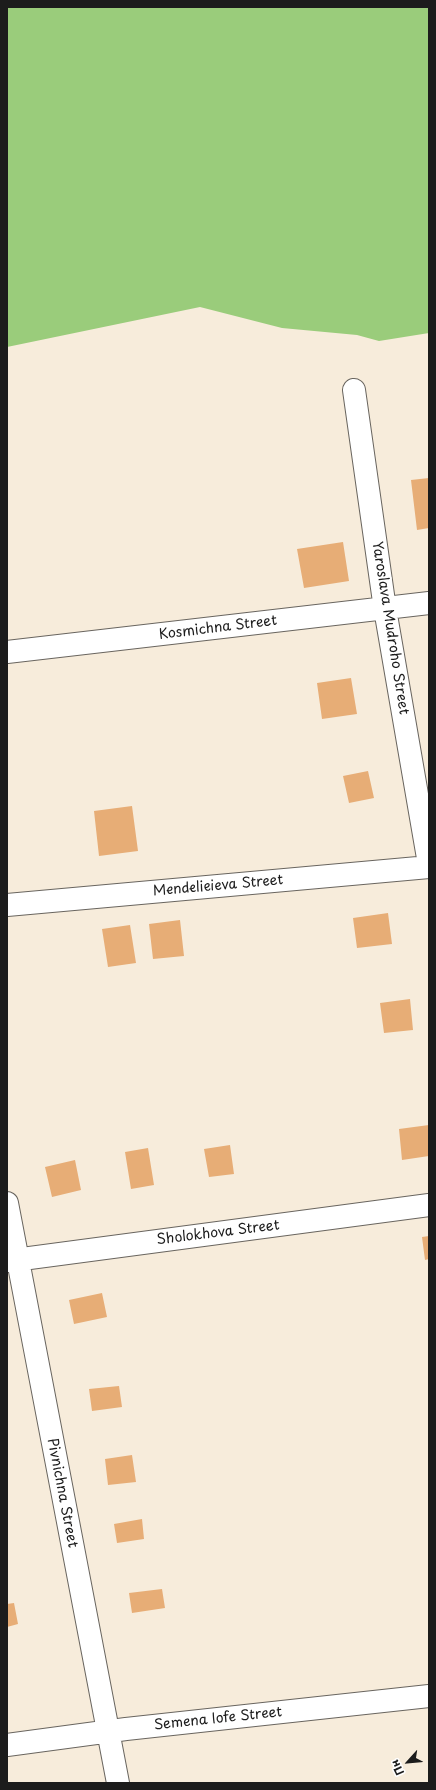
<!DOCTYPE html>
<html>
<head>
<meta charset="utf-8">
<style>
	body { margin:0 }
	#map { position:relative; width:436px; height:1790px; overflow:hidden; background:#f7ecdb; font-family:"Playpen Sans",sans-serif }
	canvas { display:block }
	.frame { position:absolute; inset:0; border:8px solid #1c1c1c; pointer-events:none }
	.north { position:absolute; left:388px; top:1742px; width:40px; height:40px; -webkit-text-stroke:3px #fff; paint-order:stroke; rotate:243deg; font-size:11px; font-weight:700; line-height:16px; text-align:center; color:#1c1c1c }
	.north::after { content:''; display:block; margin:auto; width:14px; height:18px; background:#1c1c1c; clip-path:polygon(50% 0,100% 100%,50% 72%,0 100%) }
</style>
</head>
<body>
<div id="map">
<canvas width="436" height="1790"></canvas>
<div class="frame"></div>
<div class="north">Пн</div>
</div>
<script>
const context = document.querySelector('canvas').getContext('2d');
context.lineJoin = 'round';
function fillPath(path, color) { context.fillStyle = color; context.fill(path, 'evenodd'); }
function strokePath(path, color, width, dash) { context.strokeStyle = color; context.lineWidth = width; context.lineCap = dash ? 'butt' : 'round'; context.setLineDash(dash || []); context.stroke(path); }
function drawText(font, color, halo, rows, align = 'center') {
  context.font = font + ' "Playpen Sans",sans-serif'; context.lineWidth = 3.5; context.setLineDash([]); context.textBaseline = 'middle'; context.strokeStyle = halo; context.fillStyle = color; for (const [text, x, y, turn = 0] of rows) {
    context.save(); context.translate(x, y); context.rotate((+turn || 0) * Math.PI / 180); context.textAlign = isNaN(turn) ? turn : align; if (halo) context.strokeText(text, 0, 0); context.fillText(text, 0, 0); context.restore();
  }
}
const green = new Path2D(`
	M7 7H429V333L379 341 357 335 282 328 200 307 7 347Z`);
const building = new Path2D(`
	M429 478V528L417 530 411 480Z
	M343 542 349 581 304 588 297 549Z
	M351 678 357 714 322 719 317 683Z
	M368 771 374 798 349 803 343 776Z
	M132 806 138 851 99 856 94 811Z
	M388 913 392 944 357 948 353 918Z
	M180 920 184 956 153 959 149 924Z
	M130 925 136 963 108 967 102 929Z
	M410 999 413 1030 384 1033 380 1003Z
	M429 1125V1156L402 1160 399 1129Z
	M230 1145 234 1174 209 1177 204 1149Z
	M148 1148 154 1185 131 1189 125 1152Z
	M75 1160 81 1190 52 1197 45 1167Z
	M429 1236V1259L425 1260 422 1237Z
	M102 1293 107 1317 74 1324 69 1300Z
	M119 1386 122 1407 92 1411 89 1389Z
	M132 1455 136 1482 108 1485 105 1459Z
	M142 1519 144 1539 117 1543 114 1524Z
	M162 1589 165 1608 132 1613 129 1593Z
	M14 1603 18 1624 7 1627V1604Z`);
const street = new Path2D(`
	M354 390 385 609 429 864
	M7 652 429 603
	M7 905 429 867
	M7 1203 118 1783
	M7 1261 429 1205
	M7 1745 126 1729 429 1696`);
const streetNames = [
	["Kosmichna Street",218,628,-7],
	["Yaroslava Mudroho Street",390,628,81],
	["Mendelieieva Street",218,886,-5],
	["Sholokhova Street",218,1233,-7],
	["Pivnichna Street",62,1493,79],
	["Semena Iofe Street",218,1719,-6]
];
fillPath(green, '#9acc7b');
fillPath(building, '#e7ad76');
strokePath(street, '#69655f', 24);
strokePath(street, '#fff', 22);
drawText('14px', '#1c1c1c', '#fff', streetNames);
</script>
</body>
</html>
